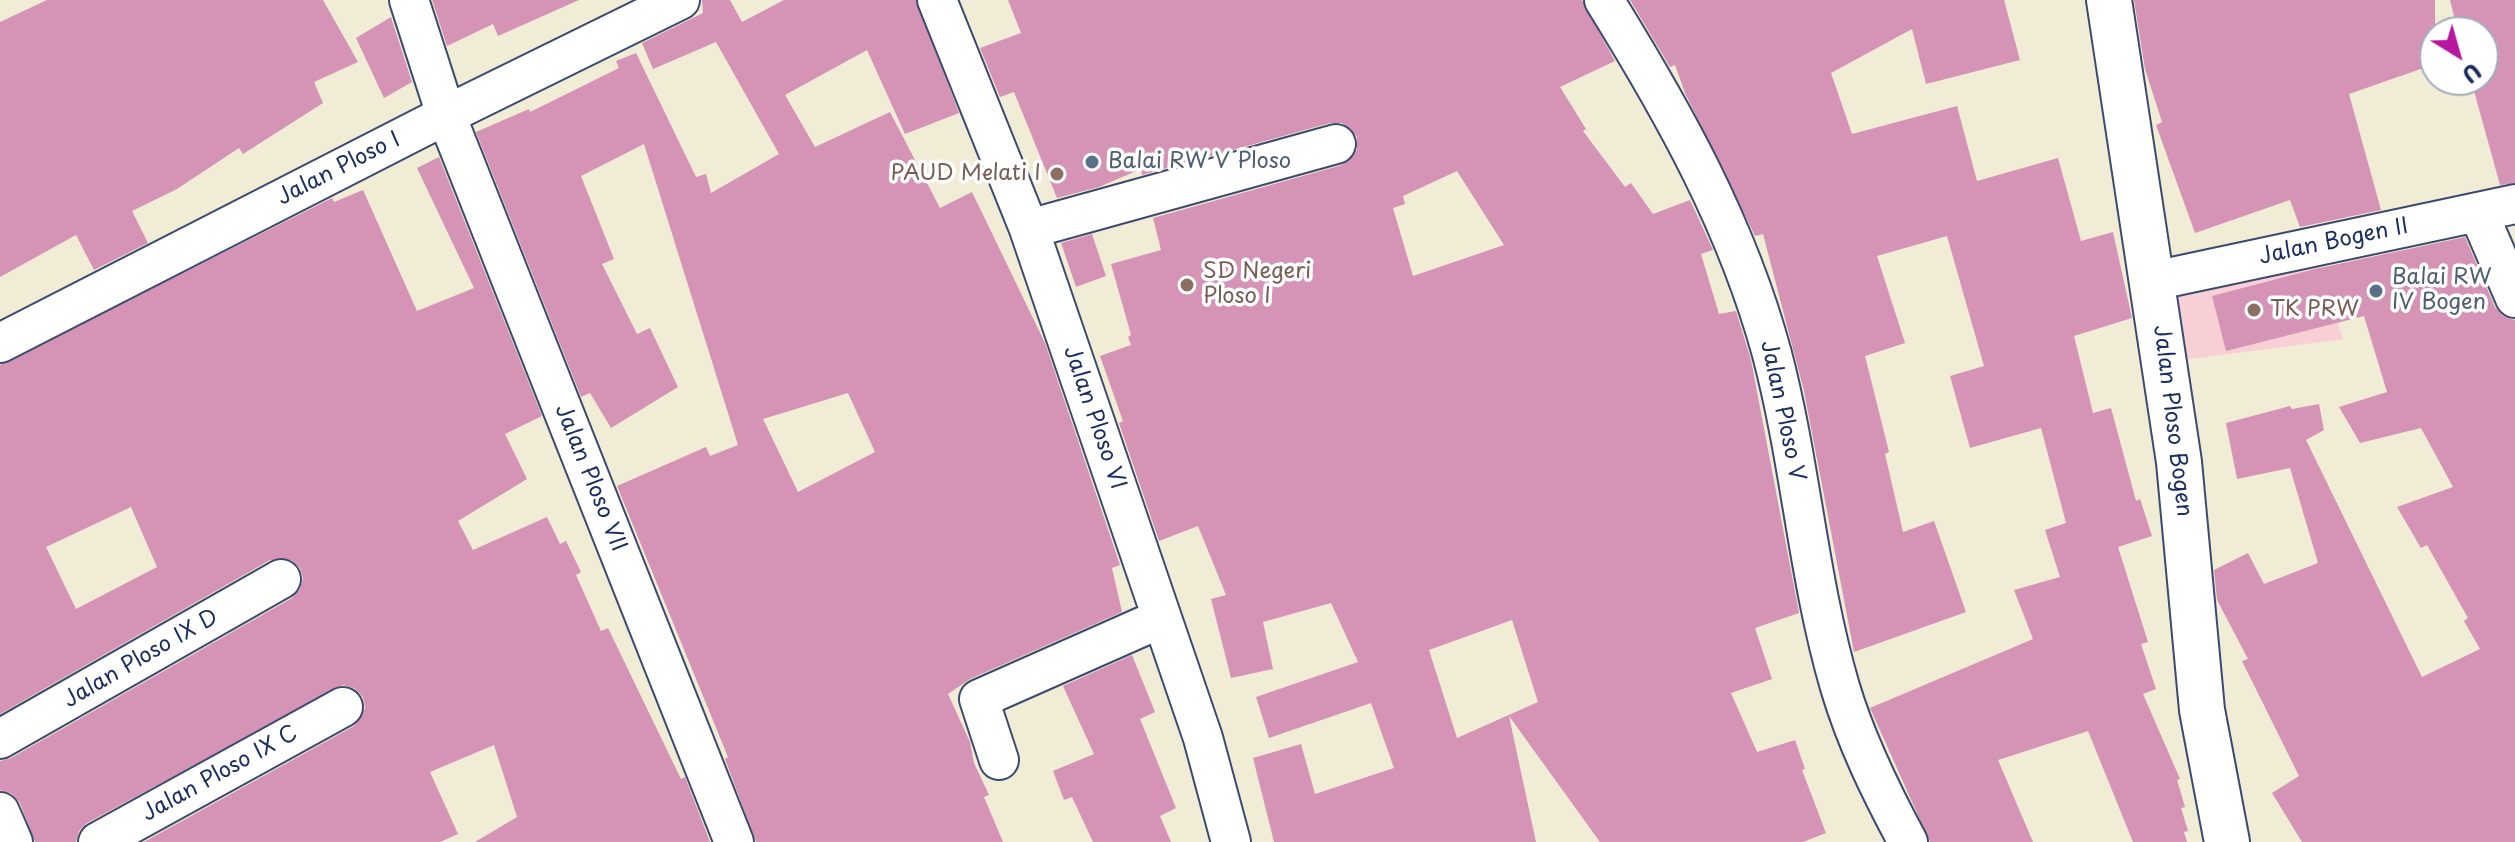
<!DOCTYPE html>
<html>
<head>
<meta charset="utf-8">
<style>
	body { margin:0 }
	#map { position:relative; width:2515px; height:842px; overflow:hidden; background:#f1ecd5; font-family:"Playpen Sans",sans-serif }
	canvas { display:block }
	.north { position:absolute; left:2419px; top:16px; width:80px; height:80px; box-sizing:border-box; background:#fff; border:2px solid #a4acbf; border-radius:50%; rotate:143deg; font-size:22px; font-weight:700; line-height:32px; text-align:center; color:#1b2f5e }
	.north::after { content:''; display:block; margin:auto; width:28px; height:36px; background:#b5179e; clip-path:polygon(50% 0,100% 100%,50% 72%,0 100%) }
</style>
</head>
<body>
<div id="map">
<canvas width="2515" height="842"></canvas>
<div class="north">U</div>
</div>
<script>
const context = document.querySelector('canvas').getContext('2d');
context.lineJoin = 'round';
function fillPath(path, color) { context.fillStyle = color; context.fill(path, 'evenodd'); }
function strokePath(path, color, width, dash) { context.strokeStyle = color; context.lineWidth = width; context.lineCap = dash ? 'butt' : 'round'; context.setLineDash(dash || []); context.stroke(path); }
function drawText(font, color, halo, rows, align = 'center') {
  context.font = font + ' "Playpen Sans",sans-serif'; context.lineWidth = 7; context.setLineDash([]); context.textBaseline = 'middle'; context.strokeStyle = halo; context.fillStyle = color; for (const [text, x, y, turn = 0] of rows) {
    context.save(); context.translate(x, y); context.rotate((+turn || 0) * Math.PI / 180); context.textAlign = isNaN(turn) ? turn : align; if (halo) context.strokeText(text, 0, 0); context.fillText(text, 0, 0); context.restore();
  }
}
const built = new Path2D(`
	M2315 251 2343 339 2184 360 2170 280Z`);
const building = new Path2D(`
	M47 0H323L358 62 314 82 323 103 243 154 239 148 177 189 132 211 148 243 94 270 76 235 0 277V22Z
	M432 0H579L498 36 493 24 447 46Z
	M702 0H730L742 22 784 0H916L959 113 905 134 867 50 785 95 815 147 890 112 940 208 972 192 1045 343 1120 565 1112 568 1122 612 970 679 948 694 970 742 974 763 989 795 984 797 1003 842H756L725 759 728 757 617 486 706 447 710 456 738 445 644 144 581 176 614 259 602 264 637 334 650 328 678 387 611 428 590 393 581 397 476 132 529 109 530 112 619 68 616 61 636 53 696 177 706 174 711 193 779 154 716 42 653 69 642 43 703 13ZM848 393 875 452 798 492 763 419Z
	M1008 0H1582L1615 61 1560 87 1586 129 1583 131 1625 187 1631 183 1653 214 1690 200 1713 250 1701 254 1719 314 1736 311 1751 360 1799 613 1755 628 1772 679 1731 693 1757 752 1795 740 1805 769 1802 770 1826 833 1803 842H1600L1509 716 1536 842H1274L1253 758 1301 744 1315 794 1394 768 1371 703 1269 738 1256 697 1358 662 1331 603 1263 622 1273 669 1231 678 1211 599 1226 595 1198 526 1159 541 1119 423 1123 421 1100 356 1131 345 1128 337 1131 335 1111 264 1161 250 1153 218 1342 165 1357 150V137L1342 123H1330L1142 175 1141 169 1099 187 1057 198 1014 92 1000 97 980 48 1021 33ZM1457 171 1504 245 1413 276 1393 208 1405 204 1403 196ZM1512 620 1538 702 1457 738 1429 650Z
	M1630 0H2004L2020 60 1926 84 1912 29 1831 73 1852 134 1957 106 1977 181 2058 158 2081 241 2113 232 2132 318 2074 336 2093 413 2111 408 2136 501 2140 499 2152 536 2118 547 2148 642 2141 644 2156 689 2143 694 2180 779 2177 780 2185 807 2181 808 2188 831 2184 832 2187 842H2133L2088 731 1998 760 2033 842H1930L1870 708 2033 639 2014 590 2060 577 2045 530 2066 523 2041 428 1970 448 1950 376 1984 366 1947 236 1877 256 1905 343 1865 356 1889 452 1885 454 1903 532 1934 521 1966 612 1854 652 1804 391 1763 234 1755 236 1685 93 1675 65 1670 67Z
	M2134 0H2435V64L2349 94 2381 210 2300 227 2290 200 2195 233 2156 125 2162 122 2145 69Z
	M2450 0H2515V183L2500 185 2471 80H2483V32H2458Z
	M391 17 412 82 384 98 356 38Z
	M439 157 542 416 505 434 527 479 458 521 473 550 547 517 560 544 566 541 581 572 576 575 601 631 608 628 681 779 685 777 710 842H475L517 817 494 745 430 772 458 834 440 842H144L354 726 365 708 363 697 354 688 343 685 87 823 79 831 76 842H35L20 803 12 794 0 790V761L11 758 292 598 300 589 303 578 300 568 291 560H270L0 714V365L332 198 334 202 363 190 417 311 474 288 417 168ZM131 507 157 567 76 609 46 547Z
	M1092 234 1106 276 1076 287 1061 243Z
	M2465 237 2495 307 2503 316 2515 320V842H2302L2272 793 2299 776 2242 661 2248 659 2217 600 2214 570 2248 553 2264 584 2318 563 2290 468 2237 479 2226 423 2290 406 2292 409 2319 404 2324 430 2306 440 2422 677 2480 649 2464 621 2468 618 2427 545 2421 548 2397 507 2453 487 2421 428 2360 443 2339 407 2387 392 2364 316 2226 351 2212 296 2315 269Z
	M1132 655 1155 712 1140 719 1176 808 1160 816 1171 842H1093L1072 797 1064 800 1053 771 1094 754 1063 686Z`);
const minor = new Path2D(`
	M409 0 446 115 734 842
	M937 0 1029 229 1203 738 1231 842
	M1604 0C1674 113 1737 225 1772 354 1801 464 1808 578 1840 687 1856 741 1881 792 1908 842
	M2478 212 2515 298
	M1029 229 1336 144
	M2153 281 2515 204
	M0 343 446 115 680 0
	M0 739 281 579
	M999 760 979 699 1162 618
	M0 812 13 842
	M98 842 343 707`);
const tertiary = new Path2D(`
	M2109 0 2179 462 2202 710 2227 842`);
const markers = [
	[1092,162,8,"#5c6f8a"],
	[1057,174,8,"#8d6e63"],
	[1187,285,8,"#8d6e63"],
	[2376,291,8,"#5c6f8a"],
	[2254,310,8,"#8d6e63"]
];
const serviceNames = [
	["Balai RW V Ploso",1108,162],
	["Balai RW",2392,278],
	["IV Bogen",2392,303]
];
const streetNames = [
	["Jalan Ploso I",339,169,-27],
	["Jalan Bogen II",2334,242,-12],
	["Jalan Ploso V",1782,411,78],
	["Jalan Ploso VI",1094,418,71],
	["Jalan Ploso Bogen",2172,421,83],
	["Jalan Ploso VII",590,478,68],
	["Jalan Ploso IX D",141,659,-30],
	["Jalan Ploso IX C",220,774,-29]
];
const educationNames = [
	["PAUD Melati I",1041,174,"right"],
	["SD Negeri",1203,272],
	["Ploso I",1203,297],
	["TK PRW",2270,310]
];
fillPath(built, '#f7cfd5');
fillPath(building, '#d593b6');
strokePath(minor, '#3b4b70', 42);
strokePath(tertiary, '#3b4b70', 48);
strokePath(minor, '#fff', 38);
strokePath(tertiary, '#fff', 44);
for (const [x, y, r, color] of markers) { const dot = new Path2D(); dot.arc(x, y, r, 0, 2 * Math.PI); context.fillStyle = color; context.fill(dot); strokePath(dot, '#fff', 3); }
drawText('22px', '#4e5e75', '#fff', serviceNames, 'left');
drawText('22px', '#1b2f5e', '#fff', streetNames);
drawText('22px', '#785e54', '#fff', educationNames, 'left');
</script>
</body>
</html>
